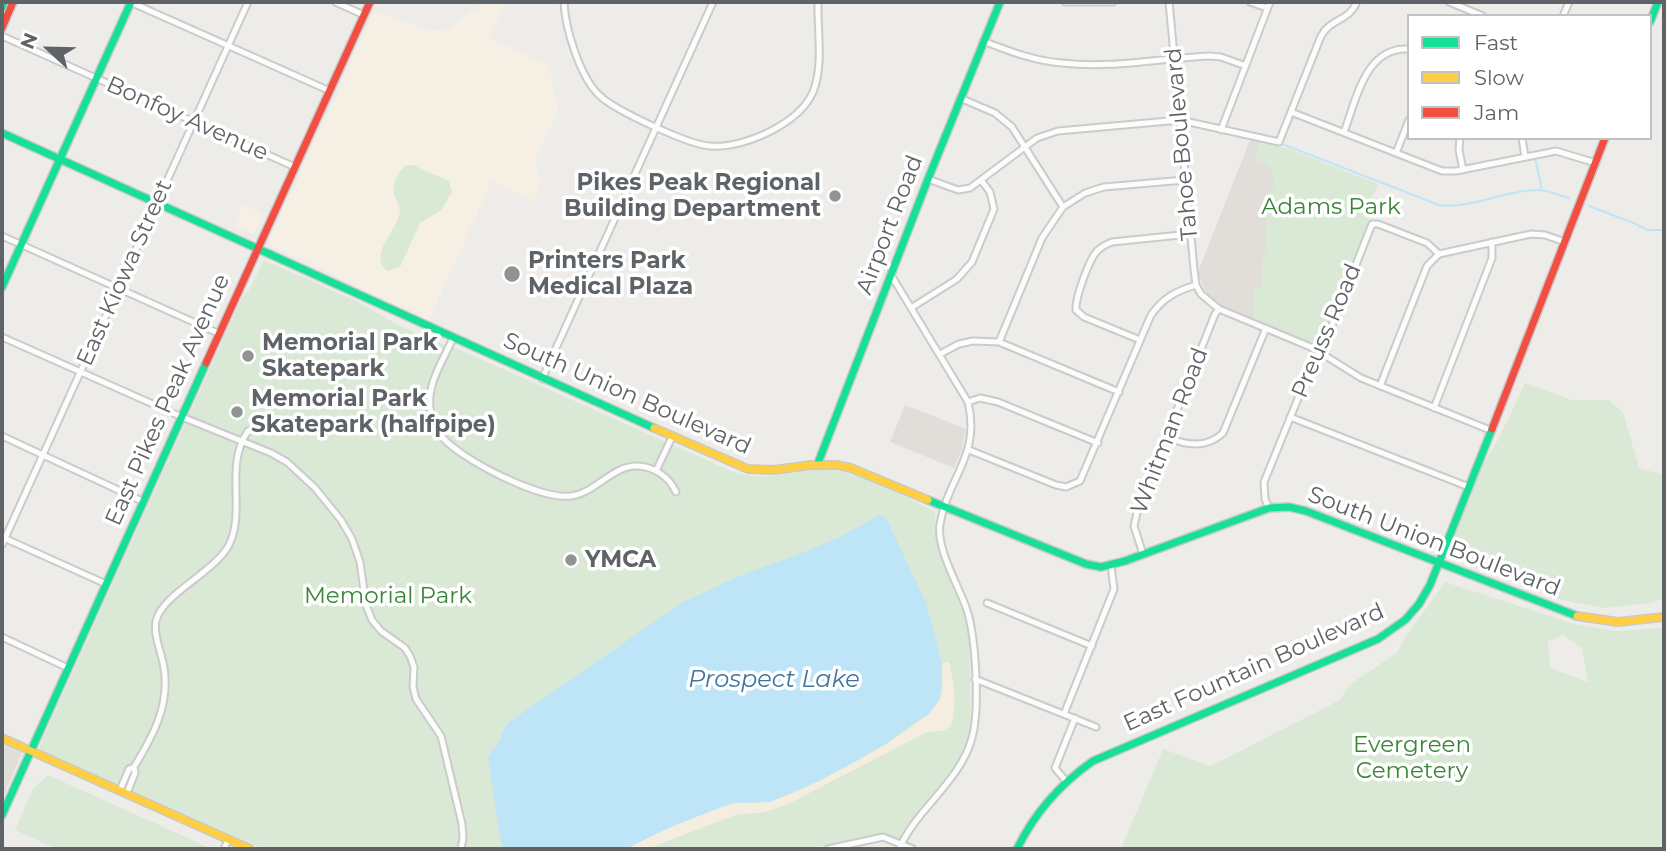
<!DOCTYPE html>
<html>
<head>
<meta charset="utf-8">
<style>
	body { margin:0 }
	#map { position:relative; width:1666px; height:851px; overflow:hidden; background:#eeece9; font-family:Montserrat,sans-serif }
	canvas { display:block }
	.frame { position:absolute; inset:0; border:4px solid #5e6367; pointer-events:none }
	.legend { position:absolute; left:1407px; top:14px; width:245px; height:126px; box-sizing:border-box; background:#fff; border:2px solid #bfc1c2; margin:0; padding:9px 12px; list-style:none; font-size:21px; color:#5e6367 }
	.legend li { display:flex; align-items:center; gap:14px; height:35px }
	.legend b { width:35px; border:2px solid #bfc1c2 }
	.north { position:absolute; left:14px; top:14px; width:70px; height:70px; -webkit-text-stroke:5px #fff; paint-order:stroke; rotate:292deg; font-size:19px; font-weight:700; line-height:28px; text-align:center; color:#5e6367 }
	.north::after { content:''; display:block; margin:auto; width:24px; height:32px; background:#5e6367; clip-path:polygon(50% 0,100% 100%,50% 72%,0 100%) }
</style>
</head>
<body>
<div id="map">
<canvas width="1666" height="851"></canvas>
<div class="frame"></div>
<ul class="legend">
<li><b style="height:9px;background:#16e098"></b>Fast</li>
<li><b style="height:9px;background:#ffcf43"></b>Slow</li>
<li><b style="height:9px;background:#f24e42"></b>Jam</li>
</ul>
<div class="north">N</div>
</div>
<script>
const context = document.querySelector('canvas').getContext('2d');
context.lineJoin = 'round';
function fillPath(path, color) { context.fillStyle = color; context.fill(path, 'evenodd'); }
function strokePath(path, color, width, dash) { context.strokeStyle = color; context.lineWidth = width; context.lineCap = dash ? 'butt' : 'round'; context.setLineDash(dash || []); context.stroke(path); }
function drawText(font, color, halo, rows, align = 'center') {
  context.font = font + ' Montserrat,sans-serif'; context.lineWidth = 7; context.setLineDash([]); context.textBaseline = 'middle'; context.strokeStyle = halo; context.fillStyle = color; for (const [text, x, y, turn = 0] of rows) {
    context.save(); context.translate(x, y); context.rotate((+turn || 0) * Math.PI / 180); context.textAlign = isNaN(turn) ? turn : align; if (halo) context.strokeText(text, 0, 0); context.fillText(text, 0, 0); context.restore();
  }
}
const commercial = new Path2D(`
	M486 2H500L504 5 489 38 549 66 558 111 534 160 541 181 533 201 492 181 429 320 268 244 374 12 382 13 428 31 449 28Z
	M244 205 263 214 253 234 234 226Z`);
const education = new Path2D(`
	M1250 140 1261 143 1254 160 1268 164 1274 172V190L1291 291 1254 288 1253 319 1228 310 1213 300 1205 291 1198 272Z
	M905 405 966 429 961 452 954 468 890 442Z
	M2 743 22 753 2 800Z`);
const green = new Path2D(`
	M1261 143 1289 149 1378 184 1370 202 1368 224 1329 324 1318 345 1253 319V288H1262L1263 253H1266V204L1270 203V189H1274C1274 171 1272 165 1254 160Z
	M407 165H413L449 181 452 192 441 210 420 223 400 267 388 271 382 266C374 247 399 229 400 210 400 204 395 200 394 194 392 183 398 171 407 165Z
	M264 260 354 300 396 324 442 344 458 349 731 471C772 485 791 467 828 470 863 473 905 496 935 512L937 539 964 612 969 630 971 728C965 772 922 804 899 839L880 834 809 849H263L41 750 39 747 241 300 249 290Z
	M1525 383 1572 400H1608L1623 412 1639 468 1661 474 1664 483V599L1649 603 1606 608 1562 600 1521 582 1485 571 1443 551 1469 487 1498 440Z
	M1445 582 1574 624 1616 631 1664 628V849H1121L1163 749 1211 766 1340 700 1348 687 1359 678 1397 653 1405 637ZM1563 635 1582 648 1588 682 1550 668 1548 642Z
	M48 775 212 849H57L15 830 33 789Z`);
const sand = new Path2D(`
	M949 662C954 684 957 704 951 726L942 731 927 732 788 804 765 812 735 815 647 849H625C658 832 693 816 728 805 742 800 757 805 771 801 802 794 927 727 939 700 944 691 943 674 942 663Z`);
const water = new Path2D(`
	M879 515 886 518 926 603 942 663 940 699 928 715 905 729 886 744 821 780 770 802 732 803 673 826 625 849H504L501 843 488 758C491 751 495 748 499 742 504 732 501 731 511 721L680 604 734 578 802 553 844 535Z`);
const stream = new Path2D(`
	M1282 144 1439 205C1472 209 1505 190 1537 190 1548 190 1559 195 1569 198
	M1535 158 1542 190
	M1589 206 1634 223 1647 230H1664`);
const street = new Path2D(`
	M130 2 330 91
	M335 2 364 15
	M564 2C565 28 580 77 599 95 614 110 689 145 710 146 743 149 799 124 813 92 824 65 817 30 818 2
	M1065 2H1113
	M1169 2 1194 269 1196 285 1201 294 1219 309 1313 348 1361 378 1490 430
	M1250 2 1267 8
	M1449 2 1483 16
	M1563 16 1569 2
	M2 36 295 167
	M983 41C1009 51 1034 61 1062 63 1111 69 1161 58 1210 56L1221 57 1246 66
	M960 98 995 113 1012 127 1063 207
	M1291 112 1442 171H1456L1556 151 1596 163
	M1221 130 1270 2
	M1344 132C1356 101 1365 46 1409 49
	M1460 138 1459 150 1463 170
	M1522 138 1525 157
	M1396 153 1409 120
	M928 179 958 190 970 188 1037 138 1058 131 1180 120 1279 142 1321 36C1331 18 1348 22 1357 2
	M2 236 220 334
	M891 275 968 402C981 455 948 477 940 524 936 549 959 586 967 610 976 639 980 710 972 738 960 782 917 808 899 849
	M911 308 957 279 972 262 994 209 990 192 981 180
	M2 337 182 417 271 453 287 462 315 488 341 520 352 539 360 562 366 605 372 620 381 631 405 648 410 656 414 667 413 687 416 699 441 736 462 824 463 838 461 849
	M453 338C444 359 427 383 430 408 431 418 435 429 442 437 462 460 540 500 571 496 596 493 612 465 638 466 655 467 669 477 676 492
	M1140 340 1084 317 1076 310C1075 298 1089 260 1097 251 1102 246 1107 244 1112 242L1190 234
	M999 342 1042 238 1063 207 1085 193 1104 187 1185 180
	M940 354 959 344 973 341 999 342 1119 392
	M542 379 713 2
	M1380 386 1427 266 1439 254 1531 234 1545 235 1565 242
	M968 402 980 398 998 402 1098 443
	M1434 408 1492 258V242
	M1290 417 1469 487
	M2 436 144 502
	M1166 437C1186 445 1206 449 1223 433L1266 328
	M969 450 1056 485 1066 487 1080 481 1151 315C1163 298 1176 291 1196 285
	M656 471 672 437
	M1269 508 1265 499 1264 482 1308 374 1329 333 1372 224H1378L1427 243 1439 254
	M4 538 106 584
	M2 545 248 2
	M1143 554 1134 526 1138 508 1215 314 1219 309
	M987 603 1092 646
	M2 637 68 668
	M975 679 1096 727
	M1064 714 1114 589 1111 566
	M134 767C153 736 170 705 164 668 162 653 153 636 156 621 162 594 214 573 229 545 246 511 224 465 248 431L264 429
	M1066 781 1055 768 1075 718
	M120 790 129 769 134 767 135 773 127 793
	M224 849 228 840
	M828 849 883 837 913 849`);
const fast = new Path2D(`
	M2 8 4 2
	M1650 22 1658 2
	M2 133 654 428
	M2 287 131 2
	M818 463 928 179 1000 2
	M928 500 1086 564 1101 567 1125 561 1269 508 1289 507 1306 511 1577 616
	M1663 617H1664
	M2 815 206 363
	M1017 849C1035 812 1060 784 1093 761L1378 639 1405 620 1419 604 1430 585 1492 429`);
const slow = new Path2D(`
	M654 428 748 469 774 470 811 465H837L851 468 928 500
	M1577 616 1618 622 1664 617
	M2 738 250 849`);
const jam = new Path2D(`
	M2 28 13 2
	M206 363 370 2
	M1492 429 1605 138`);
const markers = [
	[835,196,7,"#909394"],
	[512,274,9,"#909394"],
	[248,356,7,"#909394"],
	[237,412,7,"#909394"],
	[571,560,7,"#909394"]
];
const streetNames = [
	["Bonfoy Avenue",187,119,24],
	["Tahoe Boulevard",1182,144,-95],
	["Airport Road",890,225,-69],
	["East Kiowa Street",125,273,-66],
	["Preuss Road",1327,331,-67],
	["South Union Boulevard",627,394,24],
	["East Pikes Peak Avenue",168,400,-66],
	["Whitman Road",1170,431,-69],
	["South Union Boulevard",1434,542,21],
	["East Fountain Boulevard",1254,668,-24]
];
const poiNames = [
	["Pikes Peak Regional",821,183,"right"],
	["Building Department",821,209,"right"],
	["Printers Park",528,261],
	["Medical Plaza",528,287],
	["Memorial Park",262,343],
	["Skatepark",262,369],
	["Memorial Park",251,399],
	["Skatepark (halfpipe)",251,425],
	["YMCA",585,560]
];
const parkNames = [
	["Adams Park",1331,207],
	["Memorial Park",388,596],
	["Evergreen",1412,745],
	["Cemetery",1412,771]
];
const waterNames = [
	["Prospect Lake",774,680]
];
fillPath(commercial, '#f6f0e4');
fillPath(education, '#e1ded9');
fillPath(green, '#d9e9d5');
fillPath(sand, '#f5eee0');
fillPath(water, '#bee4f8');
strokePath(stream, '#bee4f8', 2);
strokePath(street, '#cacbcb', 9);
strokePath(fast, '#c8c9c8', 10);
strokePath(slow, '#c8c9c8', 10);
strokePath(jam, '#c8c9c8', 10);
strokePath(street, '#fcfcfc', 5);
strokePath(fast, '#16e098', 7);
strokePath(slow, '#ffcf43', 7);
strokePath(jam, '#f24e42', 7);
for (const [x, y, r, color] of markers) { const dot = new Path2D(); dot.arc(x, y, r, 0, 2 * Math.PI); context.fillStyle = color; context.fill(dot); strokePath(dot, '#fff', 2.5); }
drawText('23px', '#5e6367', '#fff', streetNames);
drawText('bold 23px', '#5e6367', '#fff', poiNames, 'left');
drawText('23px', '#3a8537', '#fff', parkNames);
drawText('italic 24px', '#3f779f', '#fff', waterNames);
</script>
</body>
</html>
